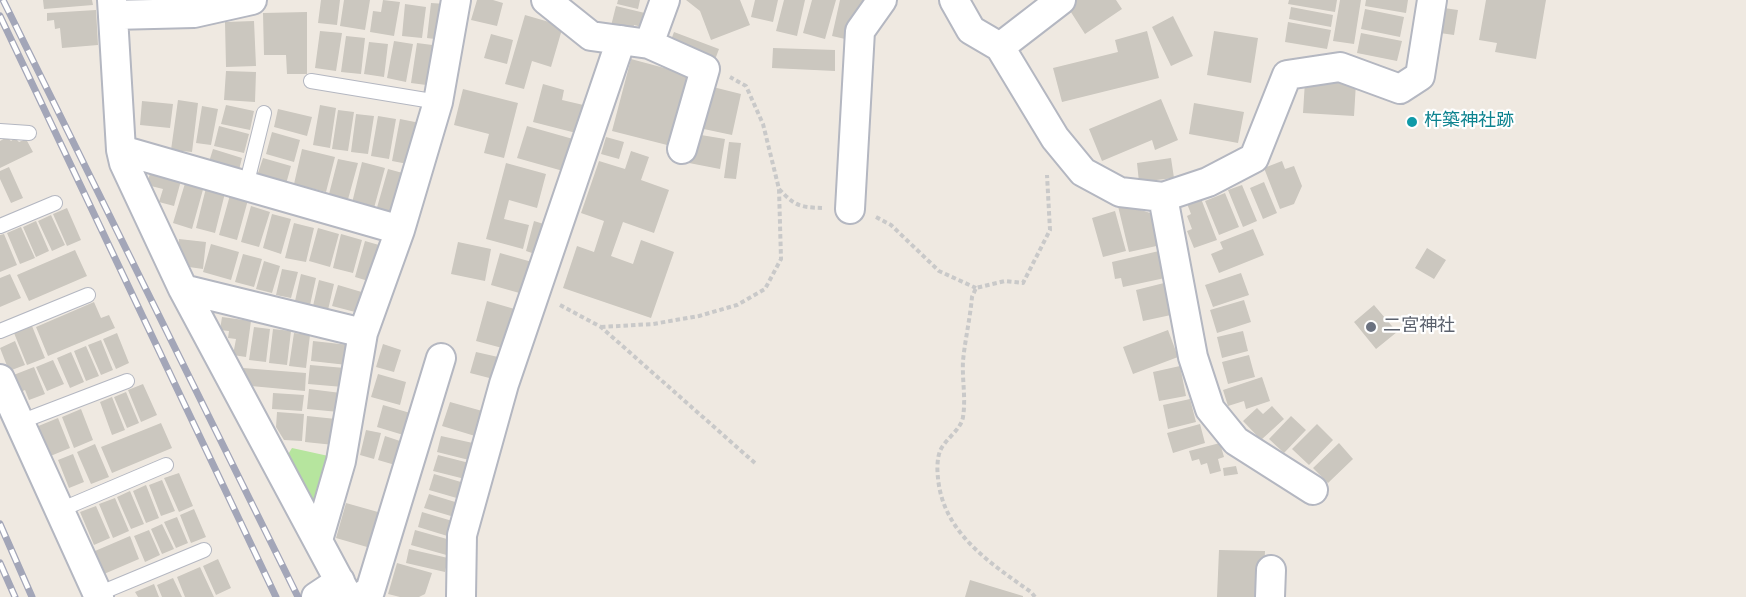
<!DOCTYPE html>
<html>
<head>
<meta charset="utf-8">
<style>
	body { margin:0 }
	canvas { display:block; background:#efe9e1 }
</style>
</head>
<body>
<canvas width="1746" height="597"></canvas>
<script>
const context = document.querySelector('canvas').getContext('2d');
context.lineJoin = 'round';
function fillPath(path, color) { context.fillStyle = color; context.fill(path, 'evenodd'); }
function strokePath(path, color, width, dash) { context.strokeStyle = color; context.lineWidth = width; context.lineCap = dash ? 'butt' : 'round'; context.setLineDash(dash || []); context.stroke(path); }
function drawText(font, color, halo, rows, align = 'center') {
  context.font = font + ' Jost,"Noto Sans JP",sans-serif'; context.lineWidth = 4.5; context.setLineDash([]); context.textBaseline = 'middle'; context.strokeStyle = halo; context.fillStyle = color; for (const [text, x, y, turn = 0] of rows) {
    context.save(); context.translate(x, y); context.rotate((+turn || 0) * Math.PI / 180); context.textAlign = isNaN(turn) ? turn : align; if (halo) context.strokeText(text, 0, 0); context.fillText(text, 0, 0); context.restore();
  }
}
const green = new Path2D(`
	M292 448 333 457 315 509 287 456Z`);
const building = new Path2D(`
	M43 0H92L93 5 44 9Z
	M321 0H340L337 25 318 23Z
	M344 0H370L365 30 340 26Z
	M383 0 400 2 394 36 370 32 373 11 381 12Z
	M477 0H493L503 3 497 26 471 20Z
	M618 0H640L638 9 617 4Z
	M686 0H740L750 25 711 40 700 11Z
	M755 0H778L773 22 751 17Z
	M784 0H805L797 36 776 31Z
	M812 0H836L825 39 803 33Z
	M840 0H864L854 41 832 36Z
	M1076 0H1116L1122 9 1085 34 1067 6Z
	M1289 0H1337L1335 12 1288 4Z
	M1340 0H1361L1354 44 1333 41Z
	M1366 0H1408L1406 13 1365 6Z
	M1486 0H1546L1536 59 1495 52 1497 43 1479 40Z
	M431 3 446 4 442 40 427 38Z
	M405 4 426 7 422 38 402 36Z
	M616 6 649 14 646 28 634 25 632 36 610 30Z
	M1291 7 1333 15 1331 27 1289 19Z
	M1444 8 1458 10 1454 35 1440 33Z
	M1365 9 1404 17 1400 37 1361 29Z
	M96 10 98 45 62 48 60 28 55 29 54 20 47 21V13Z
	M307 12V74H287L286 55H264L263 13Z
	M525 15 563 26 551 67 532 61 524 89 505 84Z
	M1173 16 1193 56 1171 66 1152 27Z
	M254 21 256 66 226 67 225 22Z
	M1288 22 1331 30 1327 49 1285 42Z
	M320 31 342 33 336 71 315 68Z
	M1147 31 1159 78 1062 102 1053 68 1118 52 1115 40Z
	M1214 31 1258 38 1251 83 1207 75Z
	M674 32 719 49 713 65 668 48Z
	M1361 33 1402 41 1397 61 1357 53Z
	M491 34 513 40 507 64 484 58Z
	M346 36 365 38 361 74 341 72Z
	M394 41 413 44 406 82 387 78Z
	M369 42 388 44 384 77 364 74Z
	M417 43 440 46 434 86 411 83Z
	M773 48 835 50V71L772 68Z
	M631 59 694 76 675 147 612 131Z
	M226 71 256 72 255 102 224 100Z
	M1305 81 1356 83 1354 116 1303 113Z
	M543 84 564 90 562 100 592 107 584 135 533 122Z
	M709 86 741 94 732 135 699 128Z
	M463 89 518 103 504 158 484 153 489 134 454 125Z
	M1161 99 1178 140 1155 150 1152 140 1102 161 1089 129Z
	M178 100 198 103 192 152 171 150Z
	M142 101 173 104 170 128 140 125Z
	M1194 103 1244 112 1238 143 1189 134Z
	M226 105 254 111 250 130 221 124Z
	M320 105 336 108 330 148 313 145Z
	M202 106 218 109 211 145 196 143Z
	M278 109 312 117 307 136 274 127Z
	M338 110 354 112 348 151 332 149Z
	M356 114 374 116 368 154 351 152Z
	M378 116 396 119 389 159 371 156Z
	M400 119 420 123 413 165 392 161Z
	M219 126 249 134 244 153 214 146Z
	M527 126 573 139 563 171 517 158Z
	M272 132 300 140 294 162 266 154Z
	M695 134 725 139 720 169 689 163Z
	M7 137 11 141 15 138 19 142 26 139 33 152 0 168V141Z
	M606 137 624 142 619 159 601 154Z
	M729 142 741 143 736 179 724 178Z
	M213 149 242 158 238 174 208 165Z
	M302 149 335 157 326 192 294 184Z
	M631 151 649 157 641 180 669 190 654 233 623 222 611 256 633 264 641 240 674 252 651 318 563 288 577 246 594 252 604 221 581 213 599 161 625 169Z
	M263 158 291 166 286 184 257 176Z
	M1171 158 1174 178 1139 182 1137 163Z
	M338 159 358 163 347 203 328 198Z
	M1282 161 1285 169 1294 166 1302 186 1294 204 1280 209 1264 168Z
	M362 162 385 168 374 208 352 203Z
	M506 163 546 174 537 208 509 200 504 219 529 225 523 249 486 239Z
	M9 167 23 198 11 203 0 179V171Z
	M151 169 182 177 174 206 159 202 163 189 147 185Z
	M388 169 410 175 398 217 376 211Z
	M186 180 204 186 192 229 173 223Z
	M1264 182 1277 213 1263 219 1250 188Z
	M1242 185 1257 221 1243 227 1228 190Z
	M206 188 225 193 215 233 196 228Z
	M1225 193 1239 227 1219 235 1205 201Z
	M230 195 248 200 237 240 219 235Z
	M1200 196 1217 240 1194 248 1187 231 1192 229 1187 216 1191 214 1186 201Z
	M1117 202 1153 214 1161 245 1129 252Z
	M251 206 270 212 259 247 241 242Z
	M67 208 81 240 67 246 53 214Z
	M1115 211 1126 251 1103 257 1092 218Z
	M272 214 291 219 281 254 263 248Z
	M51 215 65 245 52 251 38 221Z
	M36 221 49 251 36 257 23 227Z
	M534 221 547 225 538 255 526 251Z
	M294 223 314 228 306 262 285 258Z
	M21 227 35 258 20 264 7 233Z
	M318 228 339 234 330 267 309 261Z
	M1253 229 1264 255 1219 273 1211 254 1223 249 1220 242Z
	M4 234 17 265 0 272V235Z
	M341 234 362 240 353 273 333 268Z
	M179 239 206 242 203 269 189 267 178 250Z
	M365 241 386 247 375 283 355 277Z
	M458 242 491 249 485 281 451 274Z
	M211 244 239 252 231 280 203 272Z
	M1427 248 1446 260 1434 279 1415 268Z
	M75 250 87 276 29 301 17 275Z
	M1159 251 1165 278 1123 287 1121 278 1115 279 1112 262Z
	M500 253 532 262 523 294 491 285Z
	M243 254 262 259 254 287 235 282Z
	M264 261 280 266 272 293 256 289Z
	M282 269 298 272 291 298 276 295Z
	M1241 273 1249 295 1213 307 1205 285Z
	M10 274 21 298 0 307V278Z
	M301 274 316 278 310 305 295 301Z
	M319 280 334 284 328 310 313 306Z
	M1164 283 1171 315 1143 321 1136 290Z
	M338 285 365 293 359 313 332 306Z
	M1244 300 1251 322 1217 333 1210 310Z
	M487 301 518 310 506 349 476 341Z
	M94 302 101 318 109 315 115 328 48 356 36 327Z
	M1374 305 1397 332 1376 349 1354 322Z
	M222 317 251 321 246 357 233 355 236 339 228 338 229 331 220 330Z
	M32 326 45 358 27 365 14 333Z
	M254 327 270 329 266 362 249 360Z
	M273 329 291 331 287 365 269 363Z
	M1168 330 1178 357 1133 374 1123 347Z
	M1243 331 1248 351 1222 358 1217 337Z
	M117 333 129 363 116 369 103 339Z
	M294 333 310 335 306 368 289 366Z
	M101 340 113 370 101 375 88 345Z
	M15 341 25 365 9 371 0 348Z
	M313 341 349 345 347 365 311 361Z
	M383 344 401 350 394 372 376 367Z
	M86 346 99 376 86 381 74 351Z
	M71 352 84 382 70 388 57 358Z
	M476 352 507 359 501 381 470 373Z
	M1249 355 1255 377 1228 384 1222 362Z
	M53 360 64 384 47 391 36 367Z
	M310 365 345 368 343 387 308 384Z
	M1180 366 1186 396 1159 401 1153 372Z
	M34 367 45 394 29 400 25 390 18 393 11 376Z
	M243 368 306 373 305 391 251 386Z
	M378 374 406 382 400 405 371 397Z
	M1262 377 1270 401 1246 409 1244 401 1228 406 1223 390Z
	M143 384 157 415 141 422 128 390Z
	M309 389 341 393 339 412 307 409Z
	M126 392 139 423 127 428 114 397Z
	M273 393 304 395 302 411 272 409Z
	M112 397 125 430 112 435 100 402Z
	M1190 399 1196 422 1168 429 1163 405Z
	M450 402 493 414 485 439 442 426Z
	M383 405 417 415 410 437 377 427Z
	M1272 406 1284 419 1261 440 1243 421 1257 408 1263 414Z
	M81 409 93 440 74 448 62 417Z
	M277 412 304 414 302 441 284 440 276 427Z
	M307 416 336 419 334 445 305 442Z
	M1291 416 1306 430 1284 453 1269 439Z
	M58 418 70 448 48 457 36 427Z
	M161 423 172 448 112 473 101 447Z
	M1200 424 1205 443 1173 453 1167 433Z
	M1317 424 1333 440 1309 465 1292 449Z
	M366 430 381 433 374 459 360 455Z
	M385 436 409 444 402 467 378 460Z
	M441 436 482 445 477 462 437 452Z
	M1220 443 1224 457 1218 459 1221 471 1210 474 1207 463 1201 465 1199 459 1192 461 1189 451Z
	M1339 443 1353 459 1328 483 1313 468Z
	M95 444 109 477 91 484 77 452Z
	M73 454 84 482 69 488 58 460Z
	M438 455 477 465 473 481 433 471Z
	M1236 466 1238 474 1224 476 1223 468Z
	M179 473 193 506 179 512 164 478Z
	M434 474 471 485 467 501 429 490Z
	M162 480 175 511 161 516 149 485Z
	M146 485 159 518 146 523 133 491Z
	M130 491 144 524 131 529 117 497Z
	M429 494 465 505 461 519 424 508Z
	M115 498 129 531 113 538 99 504Z
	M346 503 385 514 374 549 336 538Z
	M96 506 110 538 94 545 80 512Z
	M194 509 206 537 191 543 180 515Z
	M422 512 459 523 454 538 418 527Z
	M177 517 188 543 176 548 164 522Z
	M162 524 174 549 162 554 151 529Z
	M149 530 160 555 145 562 134 536Z
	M415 530 454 541 450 556 411 545Z
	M130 536 139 559 104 574 95 551Z
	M409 549 448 558 445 572 406 563Z
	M1219 550 1265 551 1263 597H1217Z
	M218 559 231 588 216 595 203 566Z
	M397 563 432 573 425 594 419 597H400L388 594Z
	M200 567 214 597H185L177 577Z
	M173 578 182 597H162L157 585Z
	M970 580 1023 596V597H965Z
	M154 584 159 597H138L135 592Z`);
const path = new Path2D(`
	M779 189C795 206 799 207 822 208
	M876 217 891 225 939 271 976 288
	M560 305 601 327 756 464
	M601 327 653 324 699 316 737 305 765 289 781 259 779 189 763 124 746 86 730 77
	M1035 597 1031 592C990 563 943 533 938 478 937 470 937 459 940 451 945 439 961 430 963 417 966 398 962 380 963 361 965 340 970 319 972 297L976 288 1005 281 1023 283 1050 230 1047 175`);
const lane = new Path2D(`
	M311 81 438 102
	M0 131 29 133
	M246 186 264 113
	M0 226 55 203
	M0 331 88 295
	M20 422 127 381
	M60 510 166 465
	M98 594 204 550`);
const street = new Path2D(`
	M112 0 121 150 124 163 183 289 348 597
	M546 0 591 36 649 44 705 69 682 149
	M954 0 971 30 1000 47 1055 138 1083 172 1120 192 1163 197 1208 182 1254 158 1287 75 1340 67 1400 89 1420 76 1432 0
	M113 15 194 13 252 0
	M649 44 665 0
	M1000 47 1061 0
	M121 150 400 230 438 102 456 0
	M1163 197 1193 357 1210 409 1236 441 1313 490
	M850 209 860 31 882 0
	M183 289 363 333
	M0 379 99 597
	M318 540 341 461 363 333 400 230
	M316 597 340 581
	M360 597 370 591 441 358
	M461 597 462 535 504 384 621 40
	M1270 597 1271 570`);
const rail = new Path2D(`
	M3 0 298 597
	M0 16 276 597
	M0 524 32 597
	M0 563 15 597`);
const markers = [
	[1412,122,6,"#0f9aa8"],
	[1371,327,6,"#6b7280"]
];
const cultureNames = [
	["杵築神社跡",1424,122]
];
const worshipNames = [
	["二宮神社",1383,327]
];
fillPath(green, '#b6e59e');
fillPath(building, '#cbc7bf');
strokePath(lane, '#b4b7c1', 16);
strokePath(street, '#b4b7c1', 32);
strokePath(path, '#c9c9c9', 4, [4.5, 3]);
strokePath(lane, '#fff', 14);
strokePath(street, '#fff', 28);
strokePath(rail, '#a3a6b8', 7);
strokePath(rail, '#fff', 4.5, [14]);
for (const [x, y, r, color] of markers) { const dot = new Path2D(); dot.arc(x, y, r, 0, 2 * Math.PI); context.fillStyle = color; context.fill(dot); strokePath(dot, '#fff', 2); }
drawText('18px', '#0d838f', '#fff', cultureNames, 'left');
drawText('18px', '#5b616d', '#fff', worshipNames, 'left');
</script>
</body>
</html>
